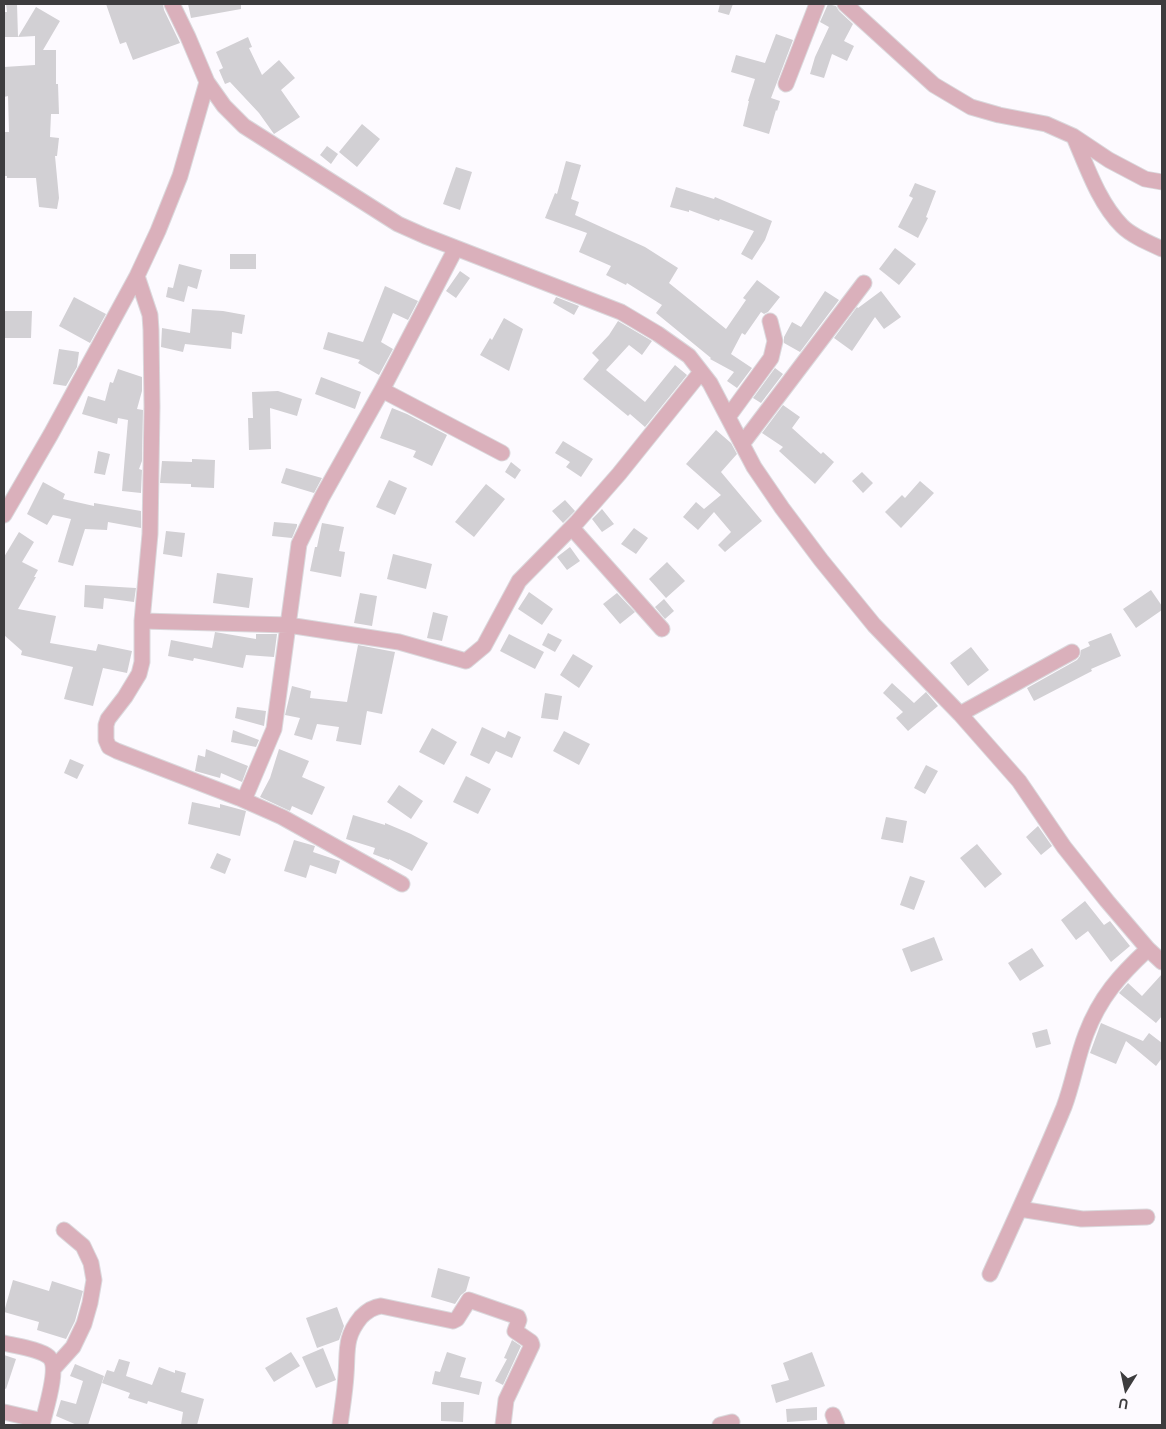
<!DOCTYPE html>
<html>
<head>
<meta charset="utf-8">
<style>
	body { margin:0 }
	#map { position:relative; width:1166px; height:1429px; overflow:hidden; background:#fdfaff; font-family:"DM Sans",sans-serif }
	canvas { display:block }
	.frame { position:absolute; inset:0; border:5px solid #3d3c3e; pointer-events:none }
	.north { position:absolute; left:1101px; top:1364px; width:50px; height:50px; -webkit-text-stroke:4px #fdfaff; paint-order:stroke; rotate:190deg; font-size:14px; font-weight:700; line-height:20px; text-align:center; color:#3d3c3e }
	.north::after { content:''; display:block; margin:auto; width:18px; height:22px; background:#3d3c3e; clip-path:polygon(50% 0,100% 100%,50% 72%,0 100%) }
</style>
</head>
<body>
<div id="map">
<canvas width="1166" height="1429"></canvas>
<div class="frame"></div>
<div class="north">U</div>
</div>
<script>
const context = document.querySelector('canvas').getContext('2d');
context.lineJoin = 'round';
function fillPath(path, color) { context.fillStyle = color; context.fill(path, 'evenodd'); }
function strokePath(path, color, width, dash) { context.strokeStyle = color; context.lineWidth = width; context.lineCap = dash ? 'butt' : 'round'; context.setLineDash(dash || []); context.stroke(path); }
const building = new Path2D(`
	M6 4H17L18 37H4V12H7Z
	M106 4H163L164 10 180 43 133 60 126 42 120 44Z
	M188 4H241V9L191 18Z
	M720 4H733L729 15 718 12Z
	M828 4 836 6 839 11 853 24 844 41 854 46 847 61 832 54 824 78 810 74 815 57 829 27 820 22Z
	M36 7 60 21 43 50H56V84H58L59 114H51L50 137 59 138 57 156H55L59 198 57 209 39 207 36 178H7V176H4V132H9L8 96 4 97V67L35 65V36L18 37Z
	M776 34 793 40 771 98 780 101 777 111 776 110 769 134 743 126 749 101H748L755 79 731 72 736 55 765 63Z
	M248 37 252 47 249 48 262 75 279 60 295 78 281 90 300 117 274 134 259 113 230 82 225 84 219 70 223 68 216 52Z
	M362 124 380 139 357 167 339 152Z
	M327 146 338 154 331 164 320 155Z
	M566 161 581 165 571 199 579 202 575 215 645 247 678 268 669 283 726 329 746 300 743 298 757 280 780 297 768 312 764 314 761 312 745 335 742 333 731 354 752 368 737 388 727 381 734 372 710 359 711 358 656 313 662 305 627 283 626 285 606 275 611 266 579 252 587 233 545 218 555 193 557 194Z
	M456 167 472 172 460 210 443 204Z
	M915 183 936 191 926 217 928 218 918 238 898 227 913 198 909 196Z
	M676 187 714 199 715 197 772 221 765 240 752 260 741 254 754 231 720 219 719 221 689 210V212L670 207Z
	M895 248 916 264 899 285 879 269Z
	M230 254H256V269H230Z
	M179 264 202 270 197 289 188 286 184 302 166 297 168 287 173 288Z
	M460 271 470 278 456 298 446 291Z
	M385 286 418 301 408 320 393 313 381 342 393 349 379 375 358 363 360 360 323 349 328 332 363 342Z
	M825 291 839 300 800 352 784 343V337L792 322 801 327Z
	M881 291 901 317 884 329 875 317 852 351 834 338 857 307 858 308Z
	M74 297 106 314 90 343 59 326Z
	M556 297 579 306 574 315 553 303Z
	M192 309 223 311 245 315 242 334 232 332 231 349 185 344 183 352 161 347 162 328 190 333Z
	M4 311H32L31 338H4Z
	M504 318 523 329 509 371 480 355 490 338 492 340Z
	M618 321 652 341 642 355 629 345 606 370 645 402 675 365 687 375 645 427 630 414 628 416 583 379 599 360 592 353 609 335Z
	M59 349 79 352 77 367 66 386 53 384Z
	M775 368 783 374 761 403 753 398Z
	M118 369 142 377V391L137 409 143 410 142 461 139 469 142 470 141 493 122 491 128 420 118 418 117 424 82 414 88 396 105 401 110 382 113 383Z
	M321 377 361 392 355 409 315 394Z
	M278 391 302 399 297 416 270 408 271 449 249 450 248 418H253L252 392Z
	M783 405 800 417 792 428 821 454 823 452 834 462 815 484 779 451 783 447 762 433Z
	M392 408 407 414 447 435 432 466 413 457 416 451 380 438Z
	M716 430 731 443 737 454 721 472 762 521 725 552 718 545 731 532 714 512 698 530 683 517 696 502 704 509 721 495 686 464Z
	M563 441 593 459 581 477 566 467 570 462 555 453Z
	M98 451 110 454 105 475 94 473Z
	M192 459 215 460 214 488 191 487V484L160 483 162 461 192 462Z
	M511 462 521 470 515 479 505 472Z
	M286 468 322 478 314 493 281 483Z
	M862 472 873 483 863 493 852 481Z
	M389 480 407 488 395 515 376 507Z
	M920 481 934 493 901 528 885 512 902 495 905 498Z
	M43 482 65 494 63 499 94 506V503L141 511V528L108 522 107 530 85 529 73 566 58 562 71 519 53 515 47 525 27 514Z
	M486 484 505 499 474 537 455 522Z
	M565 500 575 511 563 523 552 511Z
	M602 509 614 524 602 532 592 519Z
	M274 522 297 524V526L292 538 272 536Z
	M322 523 344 527 339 551 345 552 341 577 310 571 315 547H317Z
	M634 528 648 538 636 554 621 544Z
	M166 531 185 533 182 557 163 554Z
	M19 532 34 542 22 562 38 570 34 577H36L18 609 56 616 50 643 96 651 98 644 132 651 127 673 103 668 93 706 64 699 73 667 21 655 22 651 4 635V557Z
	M570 547 580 561 567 570 557 557Z
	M393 554 432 564 426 589 387 579Z
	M667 562 685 581 666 598 649 579Z
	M217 573 253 578 249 608 213 603Z
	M85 585 136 588 134 602 104 598 103 609 84 607Z
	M1151 590 1162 606V610L1136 628 1123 609Z
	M529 592 553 609 542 625 518 609Z
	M360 593 377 596 372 626 354 623Z
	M617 593 635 612 620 624 603 604Z
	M664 599 674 611 665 619 655 607Z
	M433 612 448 616 442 641 427 638Z
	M215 632 256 639V634H277L274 657 246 655 243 668 194 658 193 661 168 656 171 640 212 648Z
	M548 633 562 640 555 652 542 645Z
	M1111 633 1121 656 1091 669 1092 671 1034 701 1027 688 1077 660 1080 656 1081 650 1090 646 1088 642Z
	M509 634 544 652 535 669 500 651Z
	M358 645 395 652 382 714 367 711 361 745 336 741 339 727 317 724 312 740 294 735 300 718 285 715 292 686 311 691 310 698 347 702Z
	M971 647 989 670 968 686 950 663Z
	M573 654 593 666 579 688 560 675Z
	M892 683 914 703 926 692 938 706 908 731 896 718 903 712 883 693Z
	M545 693 562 696 558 720 541 718Z
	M237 707 266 711 264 726 235 718Z
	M482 727 505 738 508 731 521 737 512 758 496 751 489 764 470 755Z
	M432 728 457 742 444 765 419 752Z
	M233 730 259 740 256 747 231 742Z
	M564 731 590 744 579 765 553 751Z
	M206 749 248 766 242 782 221 773 220 778 195 771 198 755 205 757Z
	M279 749 309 761 302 777 325 787 312 815 292 806 290 811 260 797 270 778Z
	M70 759 84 765 77 779 64 773Z
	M926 765 938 771 925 794 914 788Z
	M466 776 491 789 478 814 453 802Z
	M399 785 423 801 411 819 387 802Z
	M192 802 220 808V804L246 811 240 836 188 824Z
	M353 815 385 825V823L411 834 428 843 412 871 389 859V860L373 854 375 848 346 839Z
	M886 817 907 821 903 843 881 839Z
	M1038 826 1052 846 1041 855 1026 837Z
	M294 840 315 846 313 852 340 861 336 874 310 865 306 878 284 871Z
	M977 844 1002 874 985 888 960 858Z
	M217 853 231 859 225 874 210 868Z
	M910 876 925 881 914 910 900 905Z
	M1085 901 1104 925 1110 921 1130 946 1111 962 1088 931 1076 940 1061 920Z
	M934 937 943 960 911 972 902 949Z
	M1032 948 1044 966 1020 981 1008 963Z
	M1162 974V1016L1156 1023 1119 993 1128 983 1142 996Z
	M1101 1023 1143 1041 1149 1033 1162 1043V1058L1156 1066 1126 1041 1116 1064 1090 1053Z
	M1047 1029 1051 1044 1036 1048 1032 1033Z
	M438 1268 470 1277 466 1291 461 1295 455 1304 431 1297Z
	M13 1280 49 1291 52 1281 83 1291 75 1321 66 1339 37 1330 39 1322 4 1312Z
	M337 1307 344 1326 339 1340 317 1348 306 1318Z
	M512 1340 521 1346 503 1385 495 1381 507 1359 504 1358Z
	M323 1348 336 1380 316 1388 302 1357Z
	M291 1352 300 1366 274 1382 265 1368Z
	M447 1352 466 1358 460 1377 482 1382 479 1395 432 1384 435 1371 440 1372Z
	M812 1352 825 1386 776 1403 771 1385 789 1380 783 1363Z
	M4 1355 16 1359 6 1389 4 1388Z
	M119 1359 130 1362 126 1376 152 1385 159 1367 175 1373V1370L186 1373 181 1392 204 1399 197 1425H181L183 1412 148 1401 147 1404 128 1398 130 1393 102 1383 107 1370 114 1372Z
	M75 1364 104 1376 88 1425H77L56 1416 61 1400 76 1404 83 1381 70 1376Z
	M441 1402H464L463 1422 441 1421Z
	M817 1407V1420L787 1422 786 1409Z`);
const minor = new Path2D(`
	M172 4 188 37 207 82 224 106 244 126 398 224 425 236 621 312 658 334 689 356 710 383 754 467 782 508 821 560 874 625 960 714 1019 781 1064 847 1107 901 1148 949 1162 962
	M845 4 934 85 971 107 999 115 1046 124 1073 136 1109 160 1145 179 1162 182
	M786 84 817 4
	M1074 137C1087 167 1099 203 1122 226 1132 236 1149 243 1162 249
	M137 276 150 315 151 330 152 407 150 534 142 621V662L139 674 125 697 108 719 106 725V740L109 747 117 751 239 798 282 817 402 884
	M382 390 502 453
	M728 417 771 358 775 341 770 321
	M742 444 864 283
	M4 515 51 434 137 276 158 231 180 176 207 82
	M572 528 662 629
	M142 621 288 625 399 642 466 661 484 646 519 581 577 522 619 474 701 372
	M960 714 1072 652
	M244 800 274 729 299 544 322 497 382 390 456 248
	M1020 1209 1082 1219 1147 1217
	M990 1274C1015 1219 1041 1163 1064 1107 1073 1083 1077 1057 1086 1034 1100 997 1120 975 1148 949
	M4 1343C15 1346 40 1349 49 1357 60 1367 45 1411 42 1425
	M54 1368 73 1347 84 1324 90 1303 94 1280 91 1263 83 1246 64 1230
	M4 1412 43 1421
	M833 1415 837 1425
	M340 1425C342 1409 345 1392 346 1375 348 1350 344 1338 361 1317 367 1311 373 1307 381 1306L453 1321 457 1319 469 1300 518 1317 519 1320 515 1331 531 1342 532 1345 506 1400 503 1425
	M720 1425 732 1422`);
fillPath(building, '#d2d0d4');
strokePath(minor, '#dad8dc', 17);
strokePath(minor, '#dab0bb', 15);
</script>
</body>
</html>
